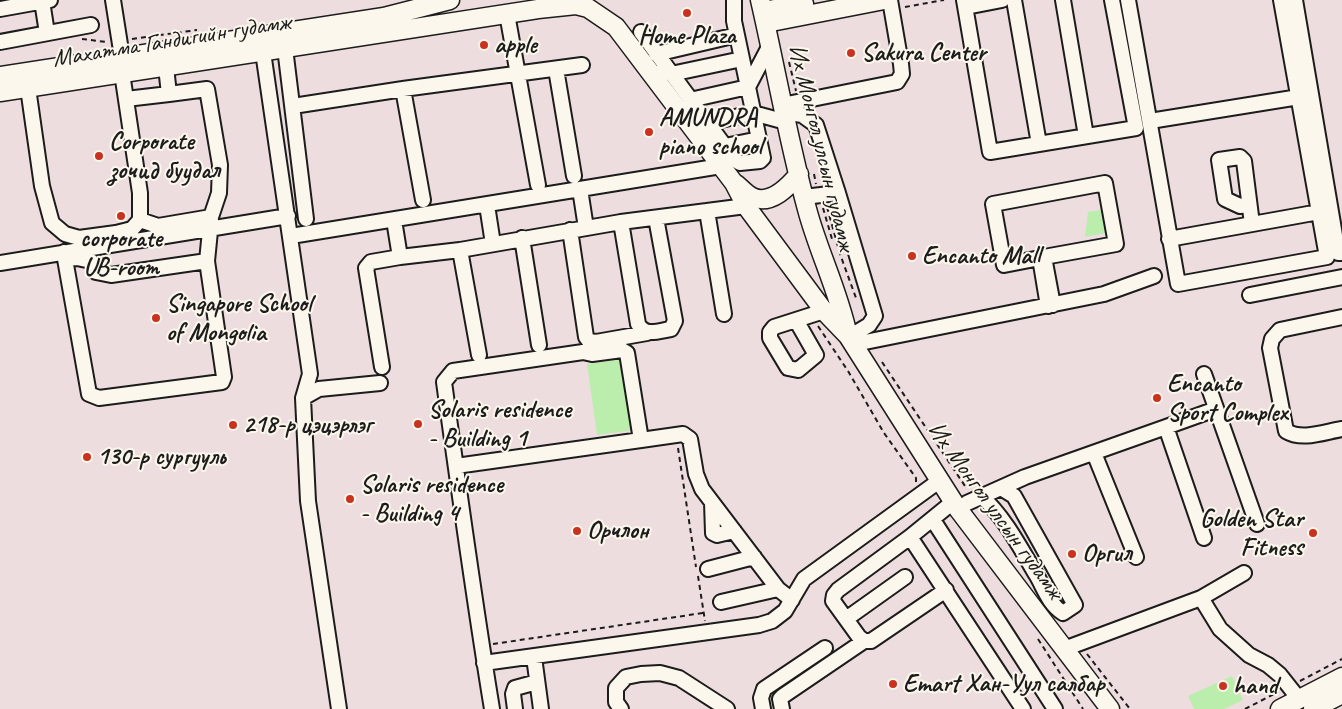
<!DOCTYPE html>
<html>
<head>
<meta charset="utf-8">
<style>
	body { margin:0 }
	canvas { display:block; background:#eeddde }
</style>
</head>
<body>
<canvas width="1342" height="709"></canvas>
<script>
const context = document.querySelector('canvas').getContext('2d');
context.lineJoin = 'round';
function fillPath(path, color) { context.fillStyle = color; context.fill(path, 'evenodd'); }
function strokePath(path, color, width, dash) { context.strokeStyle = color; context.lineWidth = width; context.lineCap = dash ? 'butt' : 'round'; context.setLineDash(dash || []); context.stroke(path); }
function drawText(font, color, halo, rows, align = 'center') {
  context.font = font + ' Caveat,sans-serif'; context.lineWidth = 4; context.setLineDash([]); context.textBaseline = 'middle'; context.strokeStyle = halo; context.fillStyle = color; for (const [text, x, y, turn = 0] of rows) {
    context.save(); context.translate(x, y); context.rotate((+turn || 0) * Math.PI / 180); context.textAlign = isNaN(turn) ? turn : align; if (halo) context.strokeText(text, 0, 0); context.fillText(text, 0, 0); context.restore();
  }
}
const green = new Path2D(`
	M1101 210 1106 233 1085 237 1088 212Z
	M623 359 634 430 597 435 587 364Z
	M1232 676 1243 700 1224 709H1194L1188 696Z`);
const path = new Path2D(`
	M905 7 944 0
	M82 39 107 42
	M132 39 197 30
	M789 62 796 91
	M814 174 816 184
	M827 207 840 254 856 298
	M823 208 832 239
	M818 326 848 371 884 433 916 478V482
	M882 362 967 489
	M678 448 696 567
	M698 576 705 621
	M1038 639 1083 709
	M493 644 703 613
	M1087 654 1130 709
	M1300 681 1342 659
	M1245 709 1278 692`);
const minor = new Path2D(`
	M113 0 122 57
	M964 0 990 152 1136 128 1112 0
	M1014 0 1039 144
	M1063 0 1086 136
	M1128 0 1178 284 1327 257 1281 0
	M1295 0 1338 253H1342
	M42 1 47 33
	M966 7 1002 0
	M0 9 50 0
	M507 14 538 185
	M641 32 735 160 740 163 760 161 763 158 734 21V0
	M0 42 91 25
	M285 48 306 219
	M263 52 310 374 303 398 308 501 339 709
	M656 54 737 35
	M556 69 574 176
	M663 70 671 74 742 59
	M28 88 42 186 52 223 65 234 79 238 116 233 132 229 140 220V193L122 73
	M403 89 423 200
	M126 99 169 94 166 67
	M690 100 748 87 769 47
	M782 105 897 82 902 74 901 64 890 0
	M293 106 403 89 582 65
	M783 112 802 115 816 125 838 193
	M1150 121 1299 97
	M709 131 707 123 753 113 786 122
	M725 146 759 139
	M804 197 838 193 875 316 869 325 849 337
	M487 205 493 244
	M1249 205 1240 206 1225 199 1219 160 1240 157 1244 161 1252 224
	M707 211 724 314
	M140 220 158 226 211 217 219 193 220 165 207 89 169 94
	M621 222 638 324C645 337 658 331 671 329L675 321 656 218
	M586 228 580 189 721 166
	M570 230 586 337 589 341 596 342 647 333
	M291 236 580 189
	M522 238 539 345
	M1169 239 1319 212
	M460 250 479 355
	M64 252 65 259 89 394 99 398 222 382 224 377 207 261 111 275 96 272 91 261 77 258 65 259
	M400 257 460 250 621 222 746 206
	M207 261 211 221
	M0 263 288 216
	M1250 295 1342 277
	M1048 306 1040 258 1004 265 993 204 1105 183 1116 244 1044 257 1053 305
	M1342 317 1280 330 1272 339 1270 348 1286 431C1302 441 1324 432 1342 429
	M796 320 816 355 798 370 788 368 770 338V332L774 327 824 311
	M854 346 865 342 1104 294 1154 276
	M382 367 366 268 371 262 400 257 394 220
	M1204 374 1257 524
	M303 398 319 389 380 383
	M1166 427 1216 409
	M641 440 683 434 690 439 696 474 702 489 778 589 792 600
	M1094 453 1136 557
	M456 466 641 440 627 353 622 350 592 354 583 352 453 371 444 382C459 491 474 600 492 709
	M981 496C1004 516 1021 549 1037 576 1045 590 1049 604 1063 613L1075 605 1014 496 1001 488
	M712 502 713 533 717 535 734 531
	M953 502 910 537 1023 709
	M958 509 967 503 1025 477 1166 427 1204 538
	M933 520 1055 709
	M910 537 838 590 834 595 833 601 859 637 864 641H871L946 590
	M708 569 754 557
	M1244 573 1201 598 1220 629 1249 655 1268 665 1280 675 1299 699
	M721 602 778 589
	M846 619 905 577
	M1064 649 1201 598
	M534 657 541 709
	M484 663 759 625 772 621 785 611 804 579 939 481
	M515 709 513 694 515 688 537 682
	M621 709 616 702V688L626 677 641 674 660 673 679 678 727 709
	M763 709 761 698 764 689 825 648
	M782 709 780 699 783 696 864 641`);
const major = new Path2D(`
	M760 0C776 69 788 140 807 209 818 251 839 292 848 336
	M763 11 804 4
	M766 23 884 0
	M0 76 384 17 450 0
	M0 92 538 9 576 5 588 8 616 27 734 183 746 206 824 311 848 336 958 509 1110 709
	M736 184C741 188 746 194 752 197 771 206 789 186 799 174
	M1280 709 1342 677
	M1313 709 1342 694`);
const markers = [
	[687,13,5,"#c8321e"],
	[484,45,5,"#c8321e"],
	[851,53,5,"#c8321e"],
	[649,132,5,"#c8321e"],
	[99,156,5,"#c8321e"],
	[121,216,5,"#c8321e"],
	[912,256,5,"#c8321e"],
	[156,318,5,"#c8321e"],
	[1157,398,5,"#c8321e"],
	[418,424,5,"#c8321e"],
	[233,425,5,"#c8321e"],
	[87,457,5,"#c8321e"],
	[350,499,5,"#c8321e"],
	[577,531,5,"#c8321e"],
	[1313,533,5,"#c8321e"],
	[1072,554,5,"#c8321e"],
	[893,684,5,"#c8321e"],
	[1223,686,5,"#c8321e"]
];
const poiNames = [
	["Home Plaza",687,36,"center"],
	["apple",494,45],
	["Sakura Center",861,53],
	["AMUNDRA",659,118],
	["piano school",659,147],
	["Corporate",109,142],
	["зочид буудал",109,171],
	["corporate",121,239,"center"],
	["UB-room",121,268,"center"],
	["Encanto Mall",922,256],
	["Singapore School",166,304],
	["of Mongolia",166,333],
	["Encanto",1167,384],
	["Sport Complex",1167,413],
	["Solaris residence",428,410],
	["- Building 1",428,439],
	["218-р цэцэрлэг",243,425],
	["130-р сургууль",97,457],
	["Solaris residence",360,485],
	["- Building 4",360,514],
	["Golden Star",1303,519,"right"],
	["Fitness",1303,548,"right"],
	["Орчлон",587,531],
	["Оргил",1082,554],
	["Emart Хан-Уул салбар",903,684],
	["hand",1233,686]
];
const streetNames = [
	["Махатма Гандигийн гудамж",172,41,-9],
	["Их Монгол улсын гудамж",821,148,76],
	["Их Монгол улсын гудамж",995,511,54]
];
fillPath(green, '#bbedad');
strokePath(minor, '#1c1c1c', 18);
strokePath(major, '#1c1c1c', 21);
strokePath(path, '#1c1c1c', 2, [5, 4]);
strokePath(minor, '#fbf7ec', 14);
strokePath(major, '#fbf7ec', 18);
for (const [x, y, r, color] of markers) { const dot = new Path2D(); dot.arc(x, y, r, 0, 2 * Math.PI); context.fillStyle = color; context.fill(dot); strokePath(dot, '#fbf7ec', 2); }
drawText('bold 25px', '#1c1c1c', '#fbf7ec', poiNames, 'left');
drawText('25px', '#1c1c1c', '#fbf7ec', streetNames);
</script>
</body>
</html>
